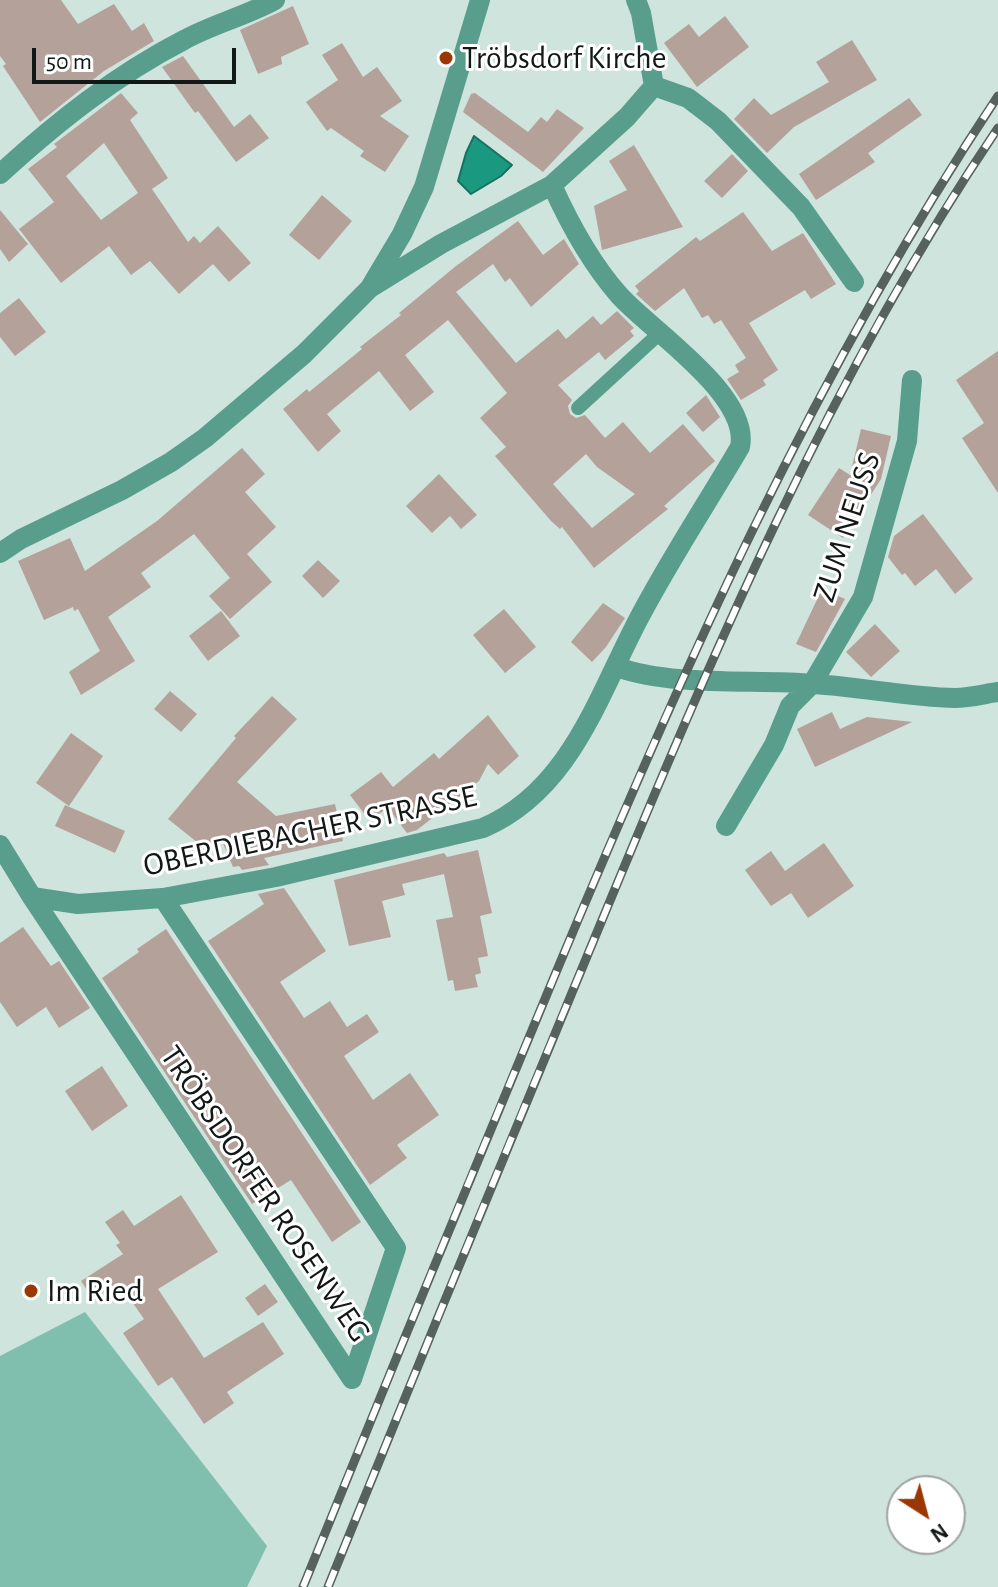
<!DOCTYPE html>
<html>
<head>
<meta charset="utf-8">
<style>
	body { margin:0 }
	#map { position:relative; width:998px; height:1587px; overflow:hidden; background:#cee4dd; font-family:"Alegreya Sans",sans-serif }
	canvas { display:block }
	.north { position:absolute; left:886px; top:1475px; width:80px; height:80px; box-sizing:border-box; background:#fff; border:2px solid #a0a3a2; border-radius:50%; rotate:144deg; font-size:22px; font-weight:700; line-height:32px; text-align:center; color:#111816 }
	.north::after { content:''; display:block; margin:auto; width:28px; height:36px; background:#9b3703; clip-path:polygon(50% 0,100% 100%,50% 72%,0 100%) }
	.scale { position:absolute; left:32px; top:48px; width:204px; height:36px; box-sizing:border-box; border:4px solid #111816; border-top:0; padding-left:10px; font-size:24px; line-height:28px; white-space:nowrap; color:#111816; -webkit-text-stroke:6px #fff; paint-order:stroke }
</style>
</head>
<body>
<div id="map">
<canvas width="998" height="1587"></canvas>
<div class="north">N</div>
<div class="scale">50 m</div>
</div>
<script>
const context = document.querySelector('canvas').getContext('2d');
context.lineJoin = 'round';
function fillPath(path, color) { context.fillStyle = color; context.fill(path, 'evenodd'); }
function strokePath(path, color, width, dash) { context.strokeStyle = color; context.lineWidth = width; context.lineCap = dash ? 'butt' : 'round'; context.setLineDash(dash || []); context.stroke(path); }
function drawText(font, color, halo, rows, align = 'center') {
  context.font = font + ' "Alegreya Sans",sans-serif'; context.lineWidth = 6; context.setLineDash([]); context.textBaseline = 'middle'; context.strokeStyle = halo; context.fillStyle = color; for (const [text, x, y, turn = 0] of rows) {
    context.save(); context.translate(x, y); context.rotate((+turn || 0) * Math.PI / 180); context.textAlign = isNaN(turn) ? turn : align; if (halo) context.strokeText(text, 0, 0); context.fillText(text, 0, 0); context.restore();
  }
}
const green = new Path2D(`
	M85 1312 267 1546 247 1587H0V1356Z`);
const water = new Path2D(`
	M474 136 512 165 501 176 471 194 458 181 466 153Z`);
const building = new Path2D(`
	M0 0H61L78 24 114 4 132 31 144 23 154 41 104 71 40 122 3 66 6 64 0 56Z
	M293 6 309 44 281 57 282 64 258 74 240 30Z
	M725 16 749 47 697 87 664 43 689 24 699 37Z
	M852 40 877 80 794 127 767 153 734 119 754 98 771 115 829 82 816 62Z
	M342 43 363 77 377 67 402 101 380 116 409 136 385 172 360 156 364 151 331 128 327 131 306 102 338 80 322 55Z
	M183 56 234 127 250 114 269 138 236 162 198 111 195 113 162 67Z
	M121 93 138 113 130 120 168 178 152 189 188 242 194 236 200 243 218 226 251 263 229 282 213 264 179 294 150 261 131 275 109 246 61 283 19 229 54 202 28 169 57 147 54 144ZM104 143 138 193 101 220 66 176Z
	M475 93 528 132 541 117 547 122 557 109 584 128 543 172 463 112 471 94Z
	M909 98 922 115 868 153 875 162 816 200 799 174Z
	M634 145 683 227 602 250 594 206 627 190 609 161Z
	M732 154 748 171 722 198 704 181Z
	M322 195 352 221 319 260 289 235Z
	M0 210 28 244 9 262 0 249Z
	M743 212 772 251 803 233 836 284 811 299 805 290 749 323 778 370 763 380 766 385 741 400 727 379 739 372 735 365 746 358 721 320 714 324 708 315 702 318 684 288 655 311 636 294 639 291 635 286 696 237 700 241Z
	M518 221 543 255 564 239 579 264 531 307 510 278 505 282 493 264 456 292 516 363 558 329 566 339 593 316 601 325 617 311 634 328 630 331 634 336 605 360 599 352 558 385 572 400 568 406 570 414 576 418 585 415 605 438 623 422 650 453 683 424 715 461 664 506 668 509 594 568 562 527 560 529 551 521 495 456 506 447 480 418 507 393 448 320 405 355 434 392 410 411 379 371 327 414 341 431 318 452 283 409 307 389 309 392 362 349 360 347 401 315 399 313 456 266ZM586 454 597 467 635 494 592 528 553 484Z
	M19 298 46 332 15 356 0 337V313Z
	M998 351V493L962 438 984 423 956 380Z
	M706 395 720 417 703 432 686 413Z
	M861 429 891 436 881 479 843 538 808 515 839 468 850 475Z
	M242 448 265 474 245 492 276 527 247 554 272 582 230 619 209 596 230 578 194 534 141 573 151 587 108 617 135 661 81 695 69 672 100 651 78 609 74 611 73 607 44 620 18 561 70 538 85 571 157 521Z
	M439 474 477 515 461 529 450 516 432 533 406 506Z
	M923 514 973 579 955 594 936 569 915 586 905 573 902 575 888 557 894 536Z
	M318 560 340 581 323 598 302 576Z
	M822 589 845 599 816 652 796 644Z
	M603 603 625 618 606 647 592 662 571 642Z
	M504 609 536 647 505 673 473 635Z
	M221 611 240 636 208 661 189 636Z
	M875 624 900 651 871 677 846 652Z
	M170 691 197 714 181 732 154 709Z
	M272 696 297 719 237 782 276 816 335 804 343 841 264 858 269 865 242 870 239 866 233 867 220 836 207 850 168 819 236 738 234 736Z
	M832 712 840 729 867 717 912 722 815 767 797 729Z
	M488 715 519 756 498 775 488 764 479 781 417 830 407 833 388 808 369 820 350 795 381 772 393 787 434 753 439 759Z
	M71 733 103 756 69 806 36 783Z
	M65 805 125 831 115 853 55 826Z
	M824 843 854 886 808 918 791 893 771 906 745 870 771 851 785 871Z
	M478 850 492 913 480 916 488 956 478 958 481 973 475 975 478 987 455 991 453 980 448 981 436 920 453 917 444 874 402 884 405 895 382 901 391 937 349 946 334 880 444 853 447 857Z
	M284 888 326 951 280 982 304 1018 330 1001 347 1027 367 1014 379 1032 344 1056 373 1100 410 1073 439 1115 397 1145 407 1158 370 1185 208 941 264 904 258 894Z
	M23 927 51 966 59 961 90 1008 59 1028 46 1007 17 1027 0 1002V943Z
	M166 929 361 1222 332 1242 291 1180 252 1204 102 978 139 952 137 949Z
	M102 1066 128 1106 92 1131 65 1091Z
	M181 1195 218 1252 158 1289 204 1358 263 1322 284 1354 227 1392 234 1403 204 1424 172 1377 158 1386 123 1333 144 1319 119 1283 93 1299 81 1281 123 1254 116 1245 120 1243 105 1222 123 1210 134 1226Z
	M265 1284 278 1302 258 1316 245 1298Z`);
const lane = new Path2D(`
	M578 408 661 332`);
const street = new Path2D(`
	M636 0 641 13 654 86
	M654 86 688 98 718 121 801 207 854 282
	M0 174C57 122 116 75 184 40 213 24 246 16 275 0
	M371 286 402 234 424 187 480 0
	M0 553 21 539 122 490 171 462 205 438 304 354 370 288 441 244 552 185 627 117 654 86
	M617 667C673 687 754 679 814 684 861 687 908 697 955 698 969 698 984 694 998 692
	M726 826 774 745 790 706 812 684 863 597 907 441 912 380
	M0 845 32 897 78 904 163 898 276 877 483 828C569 791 597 699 637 622 668 562 706 505 740 447 751 395 650 330 619 295 590 262 570 225 552 185
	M32 897 352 1379
	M163 898 396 1248 352 1379`);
const rail = new Path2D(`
	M303 1587C385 1385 468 1183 552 982 679 677 814 372 998 96
	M328 1587C416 1370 505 1153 595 937 710 659 829 378 998 128`);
const markers = [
	[446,58,8,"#9b3703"],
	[31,1291,8,"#9b3703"]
];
const poiNames = [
	["Tröbsdorf Kirche",462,58],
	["Im Ried",47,1291]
];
const streetNames = [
	["ZUM NEUSS",847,527,-72],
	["OBERDIEBACHER STRASSE",310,831,-12],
	["TRÖBSDORFER ROSENWEG",265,1194,56]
];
fillPath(green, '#80bfae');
fillPath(water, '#1b9880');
strokePath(water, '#187260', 2);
fillPath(building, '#b4a19a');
strokePath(lane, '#599e8c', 14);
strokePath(street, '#599e8c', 20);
strokePath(rail, '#55625e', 9);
strokePath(rail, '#fff', 6, [18]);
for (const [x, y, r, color] of markers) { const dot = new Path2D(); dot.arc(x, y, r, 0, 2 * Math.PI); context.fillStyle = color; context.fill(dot); strokePath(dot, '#fff', 3); }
drawText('32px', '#111816', '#fff', poiNames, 'left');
drawText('32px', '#111816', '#fff', streetNames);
</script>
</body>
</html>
